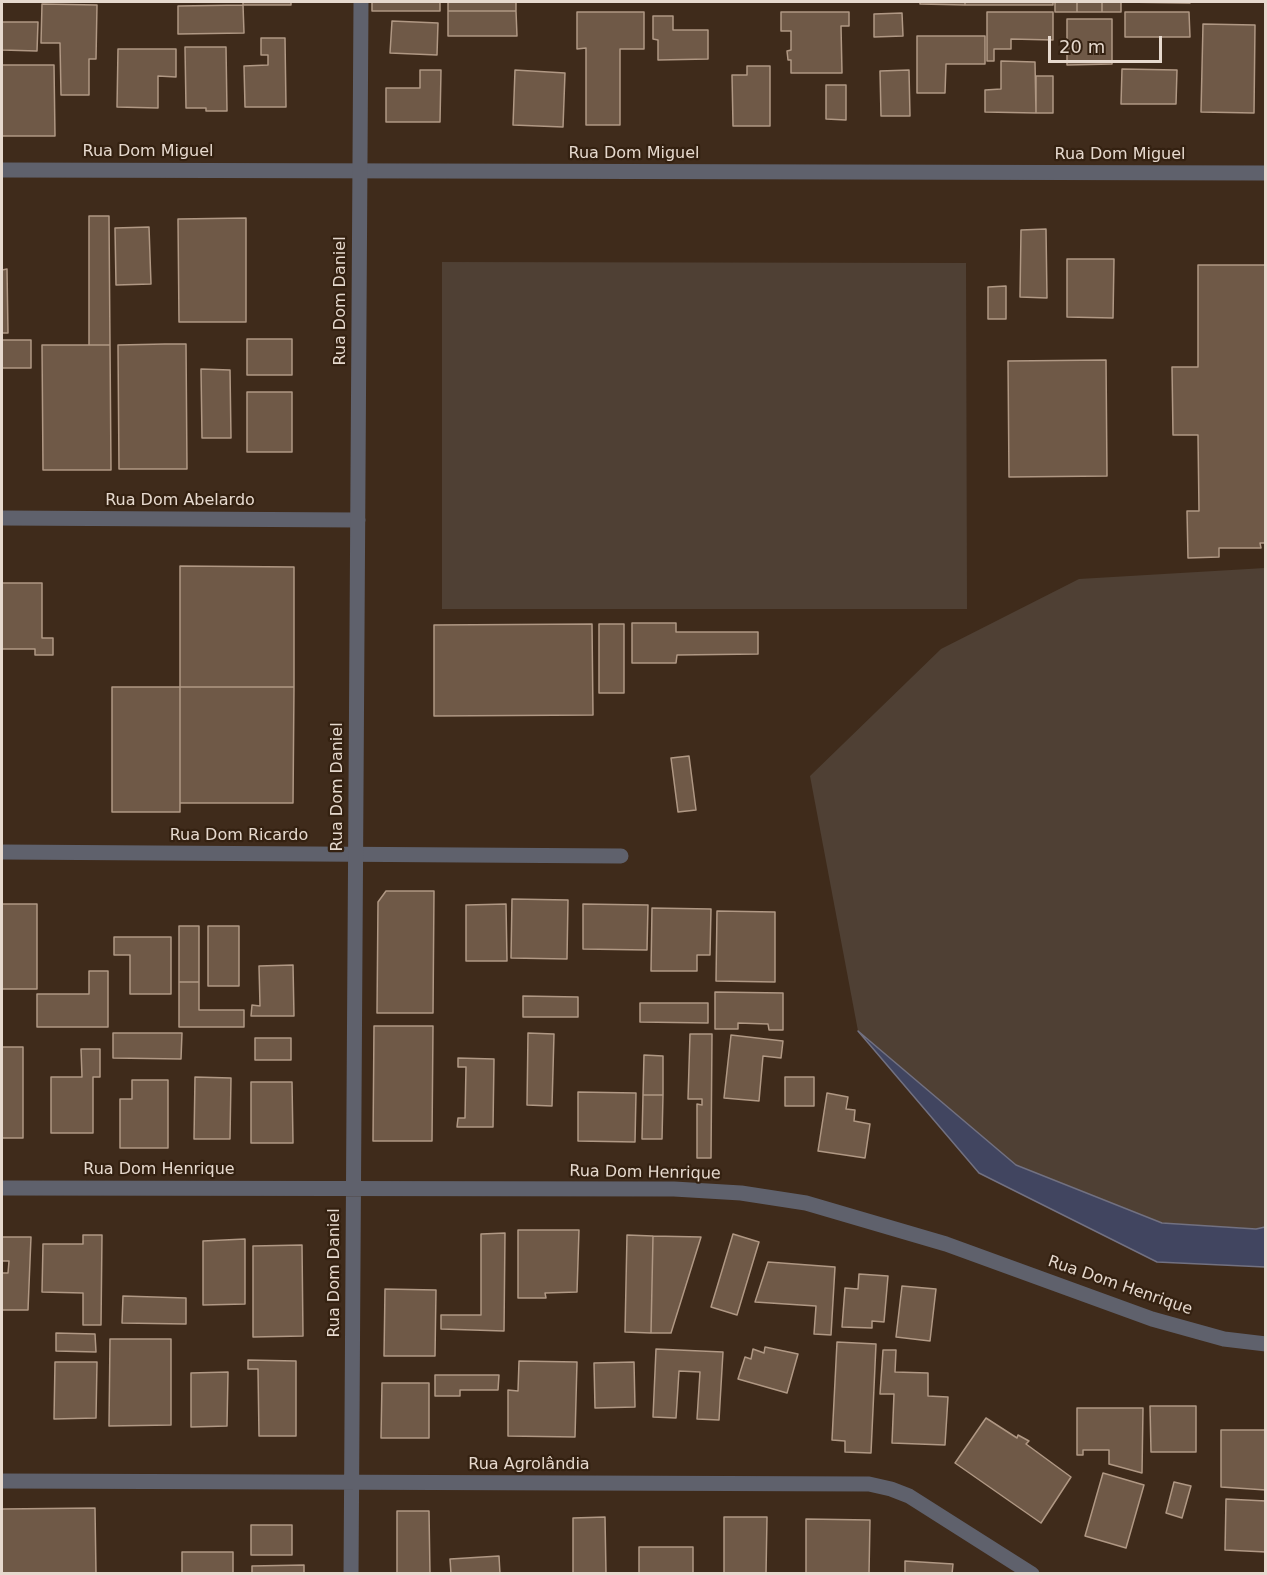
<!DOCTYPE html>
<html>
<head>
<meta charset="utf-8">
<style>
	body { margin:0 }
	#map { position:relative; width:1267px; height:1575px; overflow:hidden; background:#3f2b1b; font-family:"DejaVu Sans",sans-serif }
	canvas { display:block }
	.frame { position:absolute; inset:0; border:3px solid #e6d9ce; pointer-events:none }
	.scale { position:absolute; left:1048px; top:36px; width:114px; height:27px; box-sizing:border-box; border:3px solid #e6d9ce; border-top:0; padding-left:8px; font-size:18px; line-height:21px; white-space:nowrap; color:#e6d9ce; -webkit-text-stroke:4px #342111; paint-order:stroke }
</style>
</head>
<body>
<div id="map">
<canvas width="1267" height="1575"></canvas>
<div class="frame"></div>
<div class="scale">20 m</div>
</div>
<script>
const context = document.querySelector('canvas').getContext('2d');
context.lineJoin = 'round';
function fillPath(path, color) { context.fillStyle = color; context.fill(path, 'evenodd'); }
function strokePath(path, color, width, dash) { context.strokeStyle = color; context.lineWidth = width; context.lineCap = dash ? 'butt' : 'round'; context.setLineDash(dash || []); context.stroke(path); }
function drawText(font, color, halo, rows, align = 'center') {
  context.font = font + ' "DejaVu Sans",sans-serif'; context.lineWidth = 4.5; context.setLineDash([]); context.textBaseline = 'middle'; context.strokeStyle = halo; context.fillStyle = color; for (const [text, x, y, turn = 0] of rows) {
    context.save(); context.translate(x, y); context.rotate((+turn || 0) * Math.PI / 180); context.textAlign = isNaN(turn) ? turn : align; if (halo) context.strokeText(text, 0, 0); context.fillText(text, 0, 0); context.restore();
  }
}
const green = new Path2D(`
	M442 262 966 263 967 609H442Z
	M1265 568V1227L1256 1229 1162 1223 1016 1165 858 1031 810 776 941 649 1079 579Z`);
const water = new Path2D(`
	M858 1031 1016 1165 1162 1223 1256 1229 1265 1227V1267L1157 1262 979 1173Z`);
const building = new Path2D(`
	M243 2H291V5H243Z
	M372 2H440V11H372Z
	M448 2H516V11H448Z
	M920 2H965V5L920 4Z
	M965 2H1053V5H965Z
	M1055 2H1077V12H1055Z
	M1077 2H1102V12H1077Z
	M1102 2H1121V12H1102Z
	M1121 2H1190V3Z
	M42 4 97 5 96 59H89V95H61L60 43H41Z
	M243 5 244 33 178 34V6Z
	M448 11H516L517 36H448Z
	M577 12H644V49H620V125H586V48L577 49Z
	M781 12H849V26H841L842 73H791V60H788L787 51 791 50V31H781Z
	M987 12H1053V40L1011 39V49H994V61H987Z
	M1125 12H1189L1190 37H1125Z
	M902 13 903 36 874 37V14Z
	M653 16H673V30H708V59L658 60V40L653 39Z
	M1067 19H1112V64L1067 65Z
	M392 21 438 23 437 55 390 53Z
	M2 22H38L37 51 2 50Z
	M1203 24 1255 25 1254 113 1201 112Z
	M917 36H985V64H946L945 93H917Z
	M261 38H285L286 107H245L244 66 268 65V55H261Z
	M185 47H226L227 111H206V108H186Z
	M118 49H176V77L158 76V108L117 107Z
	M1001 61 1035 62 1036 113 985 112V90L1001 89Z
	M2 65H54L55 136H2Z
	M747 66H770V126H733L732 75H747Z
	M1122 69 1177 70 1176 104H1121Z
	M420 70H441L440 122H386V88H420Z
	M515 70 565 73 563 127 513 125Z
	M909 70 910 116H881L880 71Z
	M1036 76H1053V113H1036Z
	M826 85H846V120L826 119Z
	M89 216H109L110 345H89Z
	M246 218V322H179L178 219Z
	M149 227 151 284 116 285 115 228Z
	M1046 229 1047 298 1020 297 1021 230Z
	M1067 259H1114L1113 318 1067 317Z
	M1198 265H1266V543H1260L1261 548H1219V557L1188 558 1187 511H1199L1198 435H1173L1172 367H1198Z
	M7 269 8 333H2V270Z
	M1006 286V319H988V287Z
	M247 339H292V375H247Z
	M2 340H31V368H2Z
	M165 344H186L187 469H119L118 345Z
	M42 345H110L111 470H43Z
	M1106 360 1107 476 1009 477 1008 361Z
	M201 369 230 370 231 438H202Z
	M247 392H292V452H247Z
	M180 566 294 567V687H180Z
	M2 583H42V638H53V655H35V649H2Z
	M632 623H676V632H758V654L677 655 676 663H632Z
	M592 624 593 715 434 716V625Z
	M599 624H624V693H599Z
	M112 687H180V812H112Z
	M180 687H294L293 803H180Z
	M689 756 696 810 678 812 671 758Z
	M386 891H434L433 1013H377L378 902Z
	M512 899 568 900 567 959 511 958Z
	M2 904H37V989H2Z
	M506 904 507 961H466V905Z
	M583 904 648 905 647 950 583 949Z
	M652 908 711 909 710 955H697V971H651Z
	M717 911 775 912V982L716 981Z
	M179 926H199V982H179Z
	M208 926H239V986H208Z
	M114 937H171V994H130V955H114Z
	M293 965 294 1016H251L252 1005 260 1006 259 966Z
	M89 971H108V1027H37V994H89Z
	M179 982H199V1010H244V1027H179Z
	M715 992 783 993V1030H769L768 1024 738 1023V1029H715Z
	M523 996 578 997V1017H523Z
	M640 1003H708V1023L640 1022Z
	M374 1026H433L432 1141H373Z
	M113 1033H182L181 1059 113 1058Z
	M528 1033 554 1034 552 1106 527 1105Z
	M690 1034H712L711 1158H697V1104L702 1105V1099H688Z
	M731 1035 783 1041 781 1058 763 1056 759 1101 724 1098Z
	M255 1038H291V1060H255Z
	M2 1047H23V1138H2Z
	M81 1049H100V1077H93V1133H51V1077H82Z
	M644 1055 663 1056V1095H643Z
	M458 1058 494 1059 493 1127H457L458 1118H465L466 1067H458Z
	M195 1077 231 1078 230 1139H194Z
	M785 1077H814V1106H785Z
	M132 1080H168V1148H120V1099H132Z
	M251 1082H292L293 1143H251Z
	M578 1092 636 1093 635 1142 578 1141Z
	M827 1093 848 1097 846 1109 855 1110 854 1121 870 1124 865 1158 818 1151Z
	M643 1095H663L662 1139H642Z
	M518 1230H579L577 1292 545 1293 546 1298H518Z
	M505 1233 504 1331 441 1329V1315H481V1234Z
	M733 1234 759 1242 737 1315 711 1307Z
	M83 1235H102L101 1325H83V1293L42 1292 43 1244H83Z
	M627 1235 653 1236 651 1333 625 1332Z
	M653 1236 701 1237 671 1333H651Z
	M2 1237H31L28 1310H2V1273H8L9 1261H2Z
	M245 1239V1304L203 1305V1241Z
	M302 1245 303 1336 253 1337V1246Z
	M768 1262 835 1267 831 1335 814 1334 816 1306 755 1302Z
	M859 1274 888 1276 884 1322 872 1321V1328L842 1327 845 1288 858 1289Z
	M902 1286 936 1289 930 1341 896 1337Z
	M385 1289 436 1290 435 1356H384Z
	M123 1296 186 1298V1324L122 1323Z
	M56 1333 95 1334 96 1352 56 1351Z
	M110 1339H171V1425L109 1426Z
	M837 1342 876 1344 871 1453 845 1452V1441L832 1440Z
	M765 1347 798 1354 787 1393 738 1379 745 1357 751 1359 753 1349 764 1353Z
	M656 1349 723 1352 719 1420 697 1419 700 1372 679 1371 676 1418 653 1417Z
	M883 1350H896L895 1372 928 1373V1396L948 1397 945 1445 892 1443 894 1394H880Z
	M248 1360 296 1361V1436H259L258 1369H248Z
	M519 1361 577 1362 575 1437 508 1436V1390L518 1391Z
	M55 1362H97L96 1418 54 1419Z
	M634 1362 635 1407 595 1408 594 1363Z
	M228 1372 227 1426 191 1427V1373Z
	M435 1375H499L498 1390H460V1396H435Z
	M382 1383H429V1438H381Z
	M1150 1406H1196V1452H1151Z
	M1077 1408H1143L1142 1473 1109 1464V1450H1083V1455H1077Z
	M986 1418 1017 1438 1018 1435 1029 1441 1026 1444 1071 1477 1041 1523 955 1463Z
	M1221 1430H1266V1490L1221 1487Z
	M1103 1473 1144 1485 1126 1548 1085 1536Z
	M1174 1482 1191 1486 1182 1518 1166 1513Z
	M1226 1499 1266 1501V1552L1225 1550Z
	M95 1508 96 1574H2V1509Z
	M397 1511H429L430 1574H397Z
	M605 1517 606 1574H573V1518Z
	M724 1517H767L766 1574H724Z
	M806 1519 870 1520 869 1574H806Z
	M251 1525H292V1555H251Z
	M639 1547H693V1574H639Z
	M182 1552H233V1574H182Z
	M499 1556 500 1574H451L450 1559Z
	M905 1561 953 1564 952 1574H905Z
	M304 1565V1574H252V1566Z`);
const minor = new Path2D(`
	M2 170 1266 173
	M2 518 358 520
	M2 852 621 856`);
const tertiary = new Path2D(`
	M2 1188 674 1189 741 1193 806 1203 946 1244 1152 1319 1224 1339 1266 1344
	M2 1481 869 1484 891 1489 909 1496 1032 1574
	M351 1574 361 2`);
const streetNames = [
	["Rua Dom Miguel",148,152],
	["Rua Dom Miguel",634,154],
	["Rua Dom Miguel",1120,155],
	["Rua Dom Daniel",341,301,-90],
	["Rua Dom Abelardo",180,501],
	["Rua Dom Daniel",338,787,-90],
	["Rua Dom Ricardo",239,836],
	["Rua Dom Henrique",159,1170],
	["Rua Dom Henrique",645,1173,1],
	["Rua Dom Daniel",335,1273,-90],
	["Rua Dom Henrique",1120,1286,19],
	["Rua Agrolândia",529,1465]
];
fillPath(green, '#4f4034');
fillPath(water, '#414560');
strokePath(water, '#727181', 1.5);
fillPath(building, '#6f5947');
strokePath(building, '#b09884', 1.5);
strokePath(minor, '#5f616c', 15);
strokePath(tertiary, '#5f616c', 15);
drawText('16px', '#e6d9ce', '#342111', streetNames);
</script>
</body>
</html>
